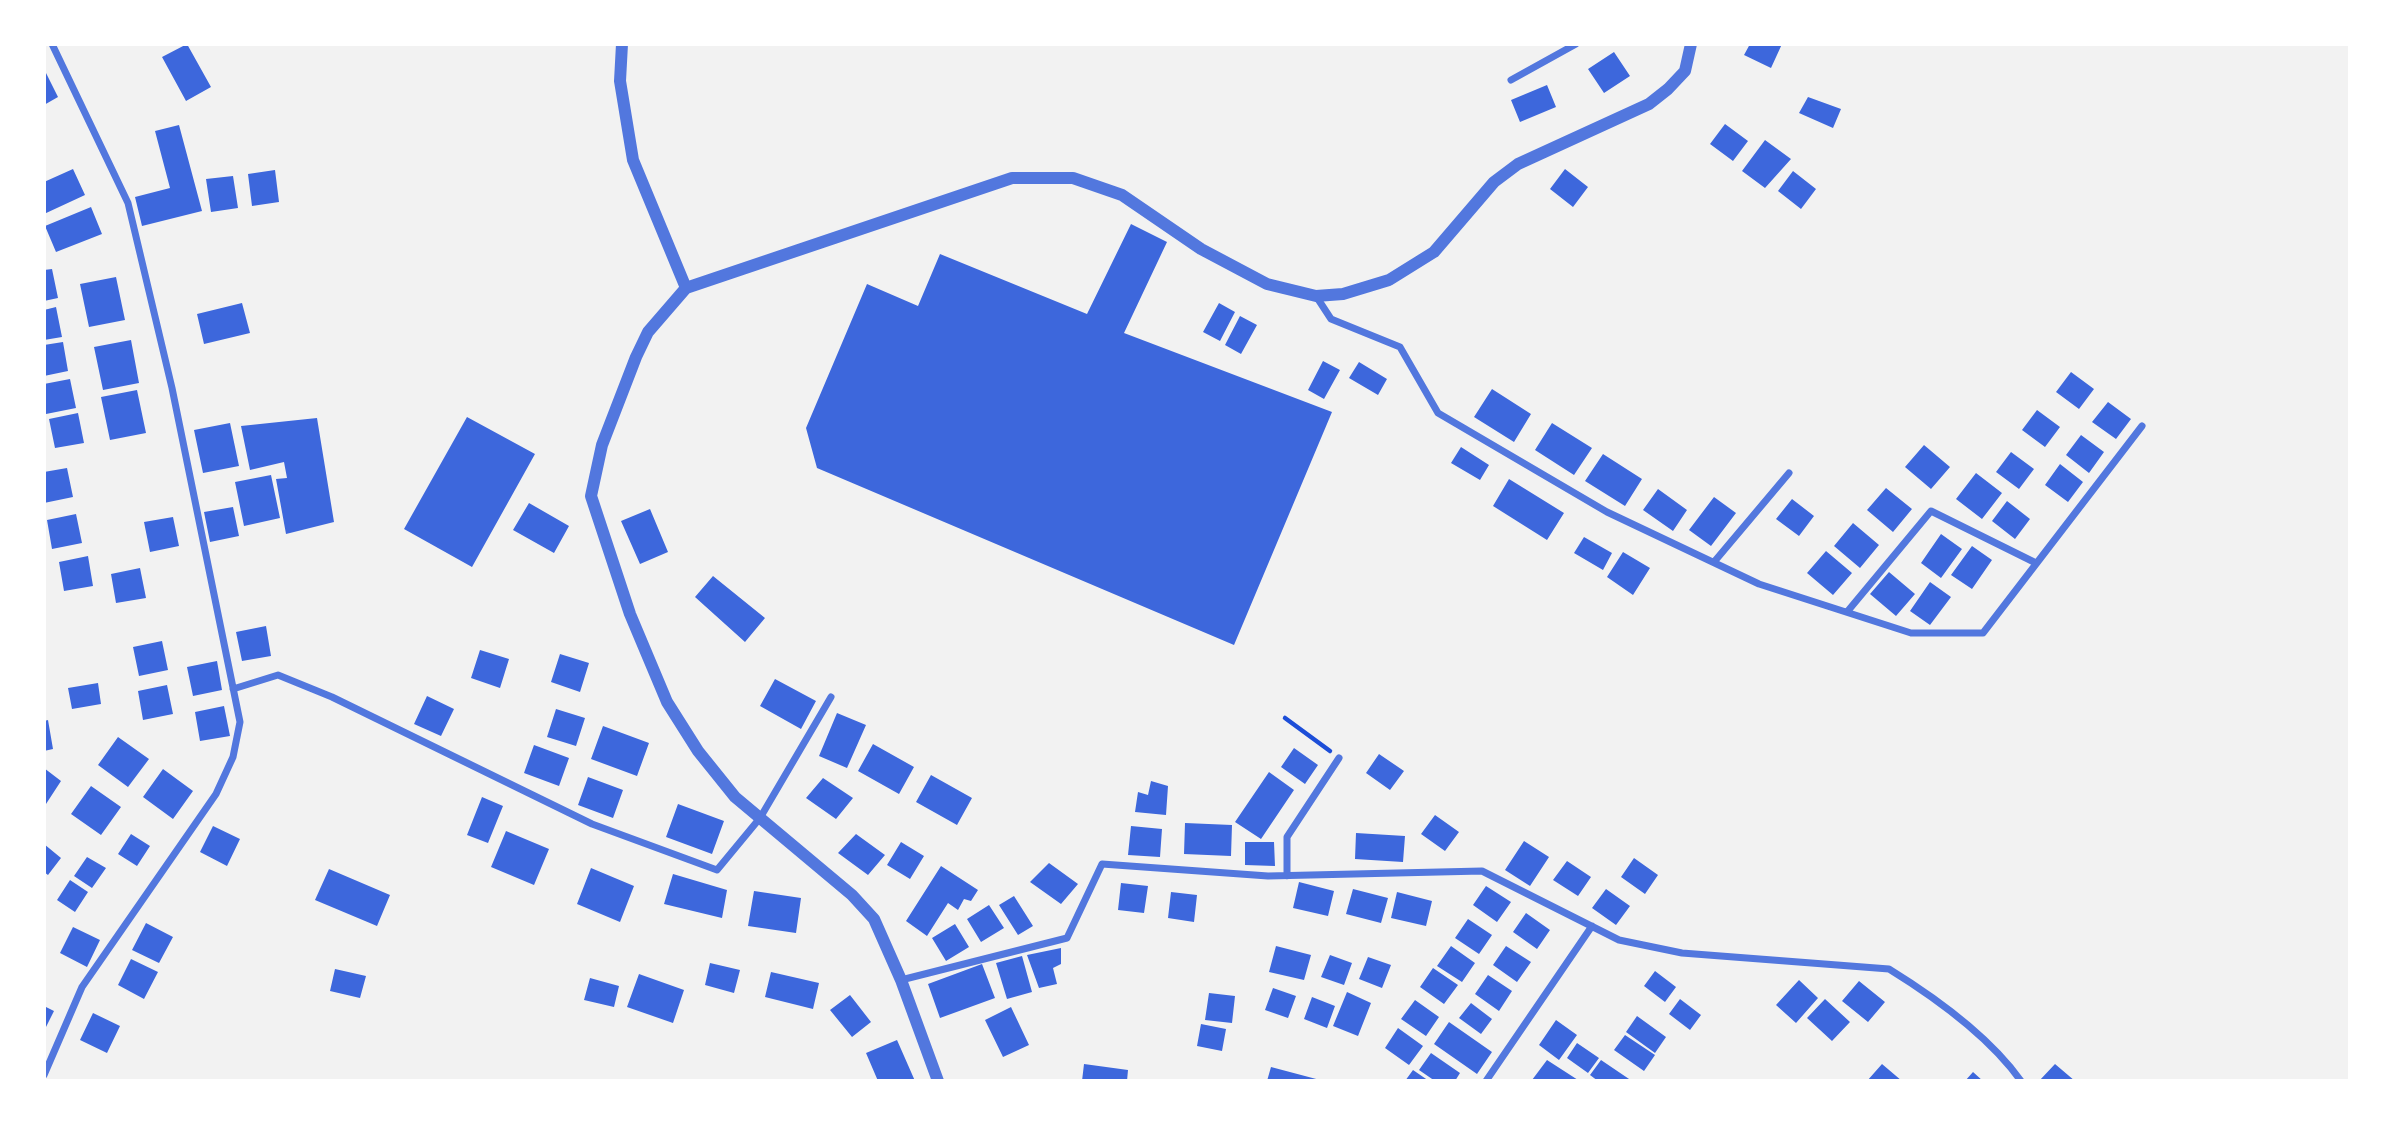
<!DOCTYPE html>
<html>
<head>
<meta charset="utf-8">
<style>
	body { margin:0 }
	#map { position:relative; width:2394px; height:1125px; overflow:hidden; background:#f2f2f2; font-family:Rubik,sans-serif }
	canvas { display:block }
	.frame { position:absolute; inset:0; border:46px solid #fff; pointer-events:none }
</style>
</head>
<body>
<div id="map">
<canvas width="2394" height="1125"></canvas>
<div class="frame"></div>
</div>
<script>
const context = document.querySelector('canvas').getContext('2d');
context.lineJoin = 'round';
function fillPath(path, color) { context.fillStyle = color; context.fill(path, 'evenodd'); }
function strokePath(path, color, width, dash) { context.strokeStyle = color; context.lineWidth = width; context.lineCap = dash ? 'butt' : 'round'; context.setLineDash(dash || []); context.stroke(path); }
const building = new Path2D(`
	M187 44 211 87 186 101 162 57Z
	M1750 44H1782L1771 68 1744 55Z
	M1614 52 1630 76 1604 93 1588 69Z
	M44 69 58 97 44 105Z
	M1547 85 1556 107 1520 122 1511 100Z
	M1808 97 1841 109 1833 128 1799 113Z
	M1725 124 1748 141 1733 161 1710 144Z
	M179 125 202 211 142 226 135 197 170 188 155 131Z
	M1765 140 1791 159 1765 188 1742 171Z
	M73 169 85 195 44 214V182Z
	M1565 169 1588 187 1573 207 1550 189Z
	M275 170 279 202 252 206 248 174Z
	M1793 171 1816 189 1801 209 1778 191Z
	M233 176 238 208 211 212 206 179Z
	M91 207 102 234 56 252 45 226Z
	M1131 224 1167 242 1124 333 1332 412 1234 645 817 468 806 428 867 284 918 306 940 254 1087 314Z
	M52 269 58 298 44 301V270Z
	M116 277 125 320 89 327 80 284Z
	M242 303 250 333 204 344 197 314Z
	M1219 303 1235 312 1220 341 1203 332Z
	M56 307 62 337 44 340V310Z
	M1240 316 1257 325 1241 354 1225 345Z
	M131 340 139 383 103 390 94 347Z
	M63 342 68 371 44 376V345Z
	M1323 361 1340 370 1324 399 1308 390Z
	M1359 362 1387 379 1378 395 1349 378Z
	M2071 372 2094 389 2079 409 2056 392Z
	M70 379 76 408 46 414 44 384Z
	M1492 389 1531 414 1514 442 1474 417Z
	M137 390 146 433 110 440 101 397Z
	M2108 402 2131 419 2116 439 2092 422Z
	M2037 410 2060 427 2045 447 2022 430Z
	M78 413 84 443 55 448 49 419Z
	M467 417 535 454 472 567 404 529Z
	M317 418 334 522 286 534 276 479 287 478 284 462 250 470 241 426Z
	M230 423 239 466 203 473 194 430Z
	M1552 423 1592 448 1574 475 1535 450Z
	M2081 435 2104 452 2089 473 2066 455Z
	M1924 445 1950 467 1931 489 1905 467Z
	M1461 447 1489 465 1480 480 1451 463Z
	M2011 452 2034 469 2019 489 1996 472Z
	M1603 454 1642 479 1625 506 1585 481Z
	M2060 464 2083 482 2068 502 2045 485Z
	M67 468 73 497 44 503V472Z
	M1976 473 2002 493 1982 519 1956 499Z
	M271 475 280 518 244 526 235 482Z
	M1509 479 1564 513 1547 540 1493 506Z
	M1886 488 1912 509 1893 532 1867 510Z
	M1658 489 1687 510 1673 531 1643 510Z
	M1714 497 1736 513 1711 546 1689 530Z
	M1792 499 1814 516 1799 536 1776 519Z
	M2007 501 2030 519 2015 539 1992 521Z
	M529 503 569 526 554 553 513 530Z
	M233 507 239 536 210 542 204 512Z
	M650 509 668 552 640 564 621 521Z
	M76 514 82 543 52 549 47 520Z
	M173 517 179 546 150 552 144 522Z
	M1853 523 1879 545 1860 568 1834 546Z
	M1941 534 1962 549 1941 578 1921 563Z
	M1584 537 1612 553 1603 570 1574 553Z
	M1972 546 1992 560 1972 589 1951 575Z
	M1826 551 1852 573 1833 595 1807 573Z
	M1623 552 1650 568 1633 595 1607 577Z
	M88 556 93 586 64 591 59 562Z
	M140 568 146 598 116 603 111 574Z
	M1889 572 1915 594 1896 616 1870 594Z
	M713 576 765 618 745 642 695 597Z
	M1930 582 1951 597 1930 625 1910 611Z
	M266 626 271 656 242 661 236 632Z
	M162 641 168 670 139 676 133 647Z
	M480 650 509 659 500 688 471 678Z
	M560 654 589 663 580 692 551 682Z
	M217 661 222 690 193 696 187 667Z
	M775 679 816 701 801 729 760 706Z
	M98 683 101 704 72 709 68 688Z
	M167 685 173 714 143 720 138 691Z
	M427 696 454 709 441 736 414 724Z
	M224 706 230 736 200 741 195 712Z
	M556 709 585 718 576 746 547 737Z
	M837 713 866 725 847 768 819 756Z
	M48 720 53 749 44 751V721Z
	M603 726 649 743 637 776 591 759Z
	M118 737 149 759 128 787 98 765Z
	M873 744 914 767 899 794 858 771Z
	M534 745 569 758 559 786 524 773Z
	M1294 748 1318 765 1305 784 1281 767Z
	M1379 754 1404 771 1390 790 1366 773Z
	M44 768 61 781 46 804 44 802Z
	M163 769 193 791 173 819 143 797Z
	M1269 772 1294 790 1261 839 1235 822Z
	M931 775 972 798 957 825 916 802Z
	M588 777 623 790 613 818 578 805Z
	M823 778 853 798 836 819 806 798Z
	M1151 781 1168 786 1166 815 1135 812 1138 792 1148 795Z
	M91 786 121 807 101 835 71 814Z
	M482 797 503 806 488 843 467 835Z
	M678 804 724 821 712 854 666 837Z
	M1435 815 1459 832 1445 851 1421 834Z
	M1185 823 1232 825 1231 856 1184 854Z
	M213 826 240 839 227 866 200 852Z
	M1131 826 1162 829 1160 857 1128 855Z
	M506 831 549 849 534 885 491 867Z
	M1356 833 1405 836 1403 862 1355 859Z
	M131 834 150 846 137 866 118 854Z
	M856 834 885 855 868 875 838 853Z
	M1524 841 1549 857 1530 886 1505 870Z
	M901 842 924 856 910 879 887 865Z
	M1245 842H1274L1275 866 1245 865Z
	M44 844 61 858 48 875 44 872Z
	M87 857 106 868 92 888 74 876Z
	M1634 858 1658 875 1645 894 1621 877Z
	M1567 861 1591 877 1578 896 1553 880Z
	M1049 863 1078 884 1061 904 1030 882Z
	M941 866 978 890 971 901 964 899 958 910 948 903 927 936 906 921Z
	M591 868 634 886 620 922 577 904Z
	M329 869 390 895 377 926 315 900Z
	M673 874 727 890 722 918 664 904Z
	M70 880 88 892 75 912 57 900Z
	M1299 882 1334 891 1328 916 1293 908Z
	M1121 883 1148 886 1144 913 1118 910Z
	M1486 886 1511 902 1497 922 1473 905Z
	M1353 889 1388 898 1381 923 1346 914Z
	M1606 889 1630 906 1616 925 1592 908Z
	M754 891 801 898 796 933 748 926Z
	M1171 892 1197 895 1194 922 1168 918Z
	M1397 892 1432 901 1426 926 1391 918Z
	M1014 896 1033 926 1018 935 999 905Z
	M989 905 1004 928 981 942 967 919Z
	M1526 913 1550 930 1537 949 1513 932Z
	M1468 919 1492 935 1479 954 1455 938Z
	M146 923 173 937 159 963 132 950Z
	M955 924 969 947 946 961 932 938Z
	M73 927 100 940 87 967 60 953Z
	M1276 946 1311 955 1304 980 1269 972Z
	M1451 946 1475 963 1462 982 1437 966Z
	M1506 946 1531 962 1517 982 1493 965Z
	M1061 948V964L1053 968 1057 984 1039 988 1027 955Z
	M1330 955 1352 963 1344 985 1321 977Z
	M1022 956 1032 992 1007 999 996 963Z
	M1368 957 1391 965 1382 988 1359 979Z
	M131 959 158 972 144 999 118 985Z
	M710 963 740 970 734 993 705 985Z
	M982 964 995 998 940 1018 928 984Z
	M1433 968 1458 985 1444 1004 1420 987Z
	M335 969 366 976 360 998 330 991Z
	M1655 971 1676 987 1665 1002 1644 986Z
	M771 972 819 983 813 1009 765 997Z
	M639 974 684 990 673 1023 627 1007Z
	M1488 975 1512 991 1499 1011 1475 994Z
	M590 978 619 986 614 1007 584 1000Z
	M1799 980 1818 998 1796 1023 1776 1005Z
	M1859 981 1885 1002 1868 1022 1842 1001Z
	M1273 988 1296 996 1288 1018 1265 1010Z
	M1347 992 1371 1003 1358 1036 1333 1026Z
	M1209 993 1235 996 1232 1023 1205 1020Z
	M850 995 871 1022 852 1037 830 1010Z
	M1312 997 1335 1006 1327 1028 1304 1019Z
	M1680 999 1701 1015 1690 1030 1669 1014Z
	M1825 999 1850 1022 1832 1041 1807 1018Z
	M1415 1000 1439 1017 1426 1036 1401 1019Z
	M1471 1003 1492 1019 1481 1034 1459 1018Z
	M44 1006 54 1011 44 1031Z
	M1011 1007 1029 1045 1003 1057 985 1020Z
	M93 1013 120 1026 107 1053 80 1040Z
	M1637 1016 1666 1037 1655 1053 1626 1032Z
	M1556 1020 1577 1035 1559 1060 1539 1045Z
	M1449 1022 1492 1052 1477 1074 1434 1044Z
	M1201 1024 1226 1029 1222 1051 1197 1046Z
	M1398 1028 1423 1046 1409 1065 1385 1048Z
	M1625 1035 1655 1055 1644 1071 1614 1050Z
	M897 1040 915 1081H878L866 1053Z
	M1577 1043 1599 1058 1588 1073 1567 1058Z
	M1431 1053 1460 1073 1455 1081H1435L1419 1070Z
	M1547 1060 1578 1080 1534 1081 1532 1080Z
	M1601 1060 1632 1081H1598L1590 1075Z
	M1084 1064 1128 1070 1127 1081H1082Z
	M1882 1064 1902 1081H1867Z
	M2055 1064 2075 1081H2039Z
	M1271 1067 1320 1080V1081H1267Z
	M1413 1070 1429 1081H1405Z
	M1973 1072 1983 1081H1965Z`);
const path = new Path2D(`
	M1285 718 1330 751`);
const minor = new Path2D(`
	M1511 80 1576 44
	M1316 296 1331 319 1400 347 1438 413 1607 512 1759 584 1911 633H1983L2142 426
	M1714 562 1789 473
	M1847 612 1931 511 2036 563
	M233 689 278 675 332 697 592 824 717 870 760 818 831 697
	M1287 876V837L1339 758
	M901 980 1067 938 1102 864 1268 876 1482 871 1619 940 1682 953 1889 969C1936 998 1989 1036 2021 1081
	M44 1075 82 987 216 794 233 757 240 722 172 388 128 203 52 44
	M1486 1081 1592 926`);
const tertiary = new Path2D(`
	M622 44 620 81 633 160 686 288
	M938 1081 901 980 874 919 852 895 735 797 698 751 667 702 630 614 591 496 602 445 636 357 648 332 686 288 1012 178H1073L1122 195 1201 249 1267 284 1316 296 1343 294 1389 280 1434 252 1494 182 1518 164 1649 104 1668 89 1685 71 1691 44`);
fillPath(building, '#3d67dc');
strokePath(path, '#1d4ed8', 4.5);
strokePath(minor, '#5277de', 7);
strokePath(tertiary, '#5277de', 12);
</script>
</body>
</html>
